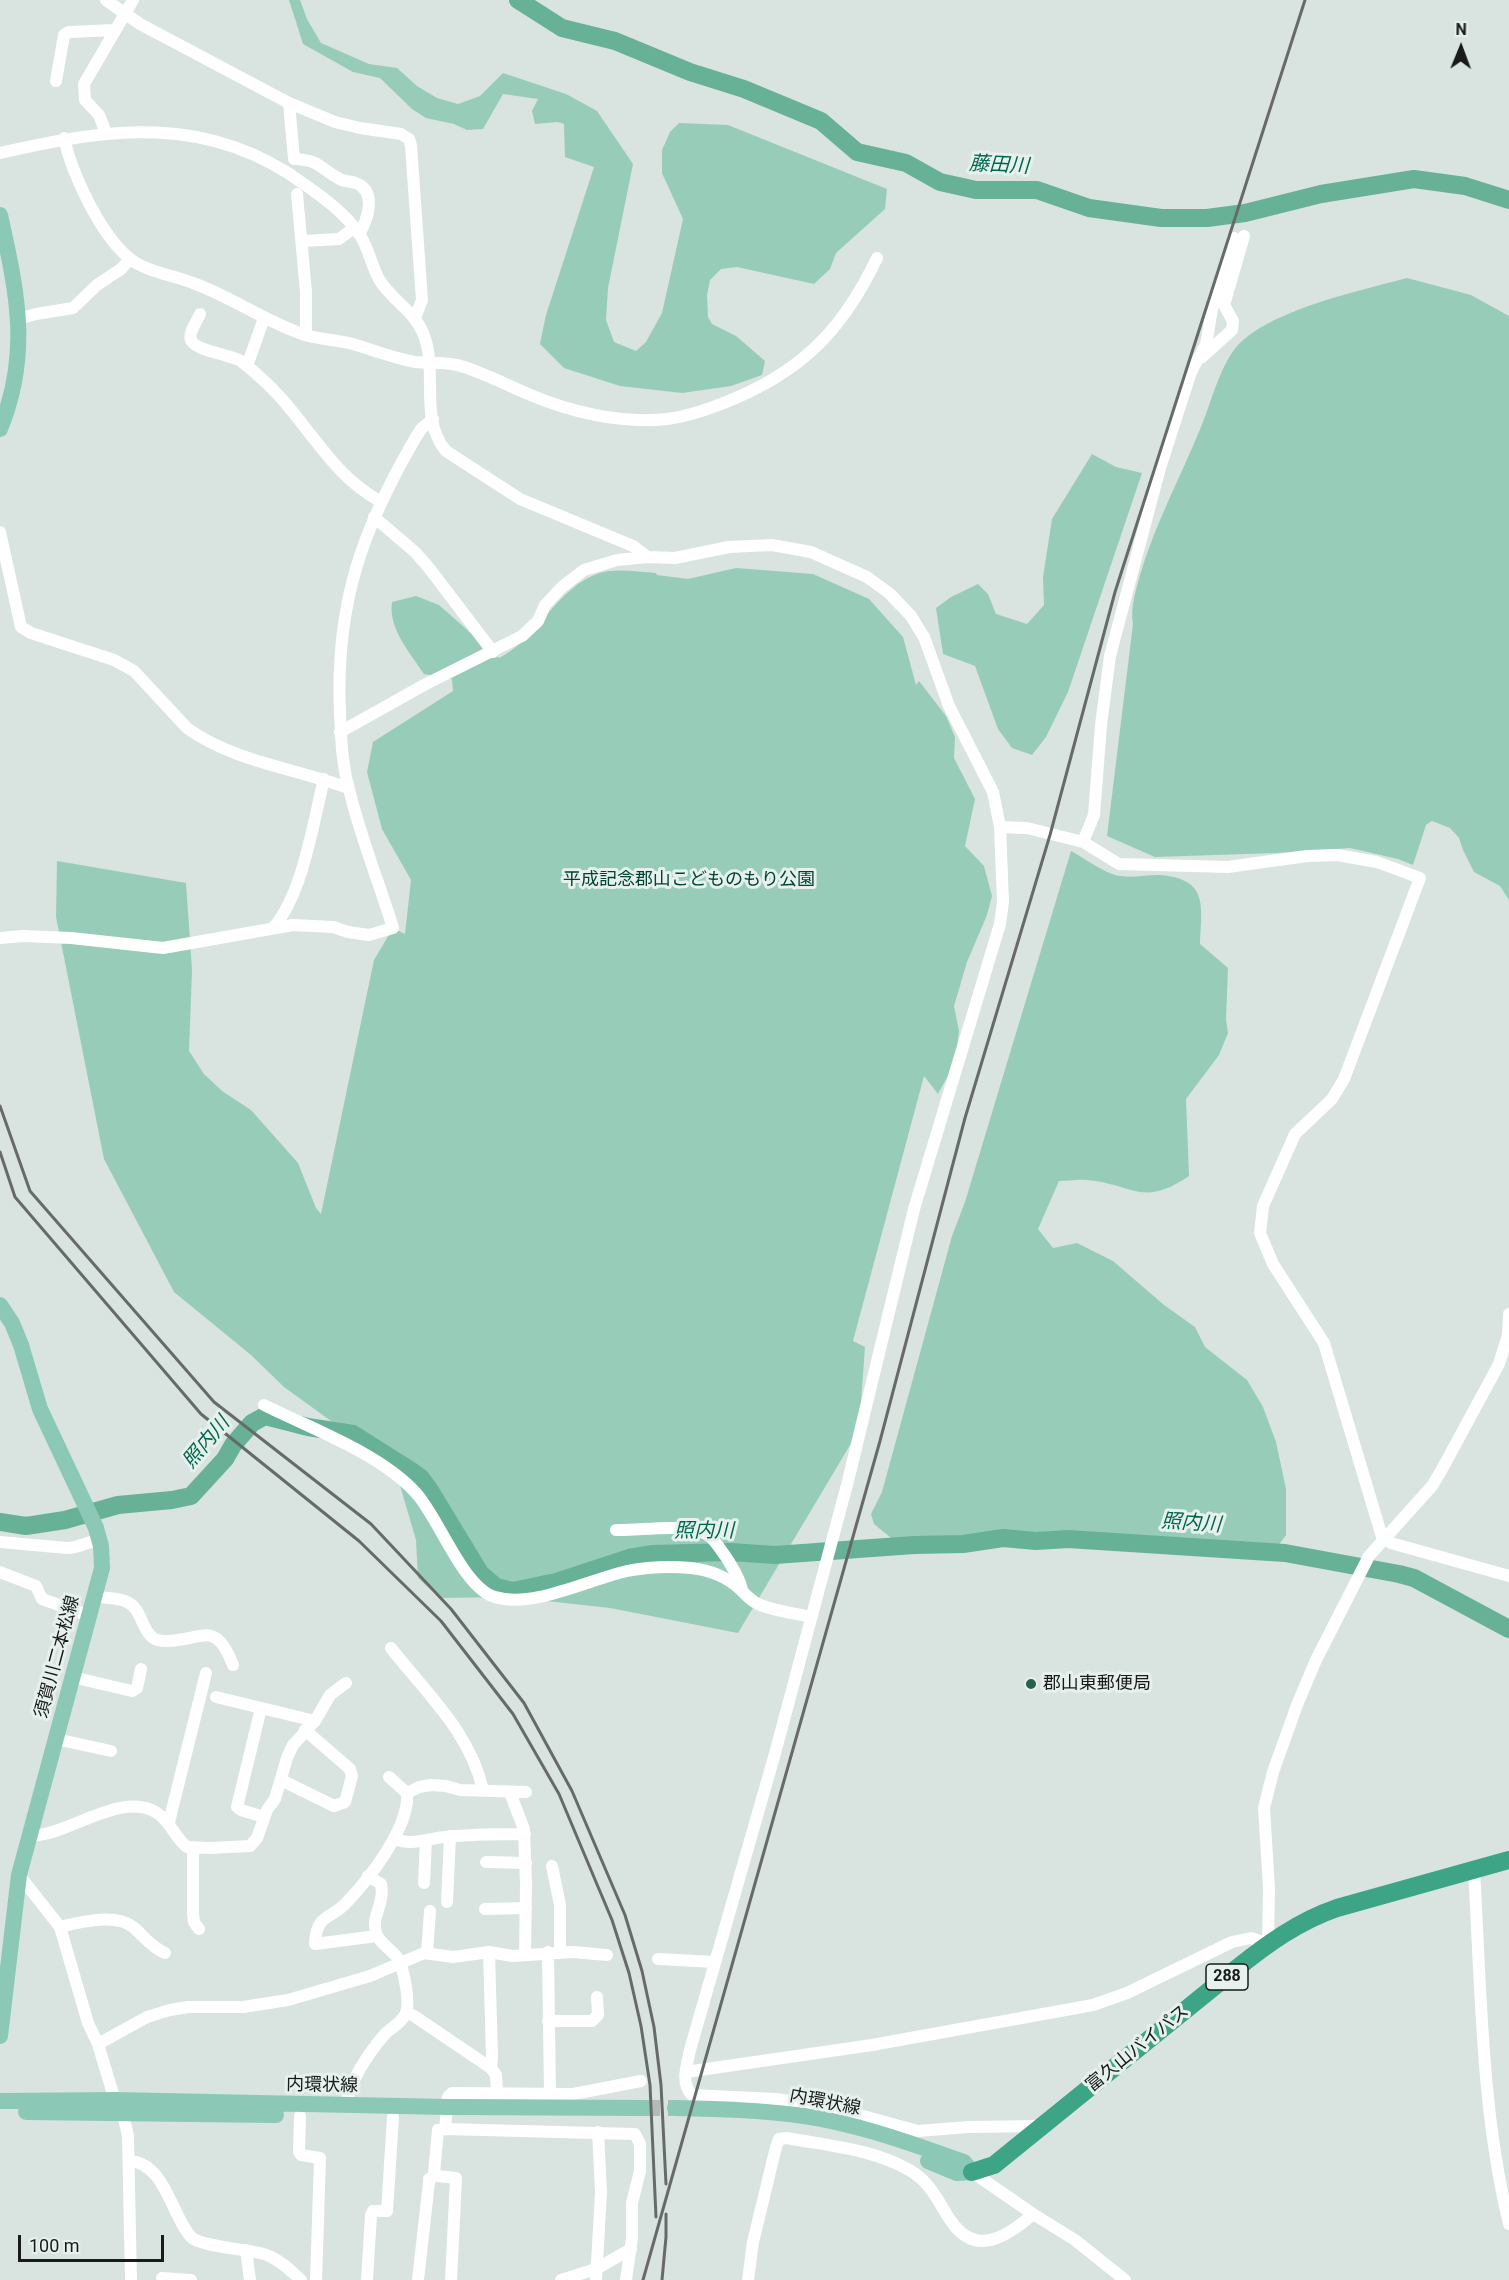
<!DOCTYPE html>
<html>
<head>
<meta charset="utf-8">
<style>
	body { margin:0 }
	#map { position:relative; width:1509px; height:2280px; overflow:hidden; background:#d9e3df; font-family:Roboto,sans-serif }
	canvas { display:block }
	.north { position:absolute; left:1431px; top:18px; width:60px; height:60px; -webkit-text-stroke:4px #e6f0ec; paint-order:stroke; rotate:1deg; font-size:16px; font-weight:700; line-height:24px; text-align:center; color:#181b1a }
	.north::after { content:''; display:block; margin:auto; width:21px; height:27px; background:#181b1a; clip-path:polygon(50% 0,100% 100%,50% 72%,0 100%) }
	.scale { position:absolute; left:18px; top:2235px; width:146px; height:27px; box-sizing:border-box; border:3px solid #181b1a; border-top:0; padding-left:8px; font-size:18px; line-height:21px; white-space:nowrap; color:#181b1a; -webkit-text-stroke:4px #e6f0ec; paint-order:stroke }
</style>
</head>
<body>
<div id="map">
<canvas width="1509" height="2280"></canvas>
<div class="north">N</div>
<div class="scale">100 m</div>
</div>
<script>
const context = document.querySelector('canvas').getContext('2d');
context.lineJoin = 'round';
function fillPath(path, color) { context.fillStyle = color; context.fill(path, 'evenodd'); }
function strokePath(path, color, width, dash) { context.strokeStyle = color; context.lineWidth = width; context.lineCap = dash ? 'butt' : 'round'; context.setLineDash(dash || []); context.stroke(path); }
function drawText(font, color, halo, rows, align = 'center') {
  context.font = font + ' Roboto,"Noto Sans JP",sans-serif'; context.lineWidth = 6; context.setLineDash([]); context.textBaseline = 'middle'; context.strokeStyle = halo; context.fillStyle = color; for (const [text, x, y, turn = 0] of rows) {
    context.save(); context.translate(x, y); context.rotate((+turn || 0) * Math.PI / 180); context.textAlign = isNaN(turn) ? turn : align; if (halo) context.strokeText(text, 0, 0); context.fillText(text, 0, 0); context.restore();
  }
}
const green = new Path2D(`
	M289 0H300L307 19 321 43 369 64 397 68 417 86 437 98 458 104 480 96 503 73 566 94 597 111 633 164 608 288 606 320 614 342 636 351 646 342 662 313 683 219 662 173V150L670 132 679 123 728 125 887 189 885 209 836 253 830 269 814 284 737 267 721 269 710 280 707 295 708 317 712 324 736 336 765 361 762 375 731 386 682 393 620 386 564 368 540 344 546 315 594 167 565 157 564 124 558 122 535 124 532 111 538 99 503 94 483 129 467 130 454 124 426 118 412 109 380 78 353 72 303 44Z
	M1407 278 1471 295 1509 316V900L1500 886 1474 872 1463 850 1459 838 1450 828 1432 821 1426 825 1413 865 1398 859 1350 848 1276 853 1155 857 1107 836 1133 624C1130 608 1136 590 1140 575 1155 524 1181 476 1201 427 1212 401 1221 360 1242 341 1279 308 1359 291 1407 278Z
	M1092 454 1116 467 1142 473 1068 692 1046 737 1032 755 1012 748 998 729 975 666 943 654 936 608 951 597 978 584 988 594 996 614 1027 624 1044 605 1043 577 1052 519Z
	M736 568 813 574 869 599 903 637 916 685 919 681 946 716 955 737 954 758 975 799 965 846 984 866 992 896 987 915 967 962 954 1006 959 1031 955 1063 938 1094 924 1076 853 1341 865 1347 859 1430 738 1633 610 1608 510 1597 440 1598 418 1578 416 1540 399 1482 379 1451 331 1421 284 1387 251 1355 174 1292 104 1159 56 917 57 861 186 883 192 970 189 1051 204 1074 222 1091 251 1110 298 1163 316 1208 321 1214 374 960 393 928 405 934 411 880 382 829 367 772 373 742 453 691 452 679 424 674C410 653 388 628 392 602L416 596 439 605 499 658C539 638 556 587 600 573 616 568 639 572 656 573L657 575 688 579Z
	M1071 851C1084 858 1107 875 1121 876 1133 878 1146 875 1158 875 1208 878 1202 904 1200 944L1228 968 1226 1020 1228 1033 1219 1055 1186 1099 1189 1176C1142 1208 1133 1184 1087 1180 1078 1179 1068 1181 1059 1181L1038 1229 1053 1248 1077 1243 1113 1261 1164 1305 1195 1327 1205 1347 1247 1380 1263 1407 1276 1442 1286 1489V1535L1275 1550 1202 1541 1073 1532 1018 1535 938 1545 891 1538 874 1524 871 1514 882 1492 952 1236 965 1202Z`);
const river = new Path2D(`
	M518 0 562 28 615 41 690 72 744 89 821 121 857 152 906 163 940 182 976 190H1037L1089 208 1161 218H1207L1245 213 1321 194 1414 179 1465 186 1509 200
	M0 1522 26 1526 65 1520 118 1505 172 1500 191 1496 225 1459 233 1445 252 1423 265 1416 308 1427 353 1434 410 1470 421 1478 429 1489 480 1573 496 1587 513 1591 556 1582 629 1558 653 1554 730 1552 775 1555 914 1545 963 1544 1003 1538 1036 1541 1068 1539 1285 1553 1399 1574 1414 1578 1509 1629`);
const majorTunnel = new Path2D(`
	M644 2108H675`);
const minor = new Path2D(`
	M106 0 140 24 289 103 335 122 360 128 401 134 409 139 411 146 422 300 415 318
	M56 81 64 35 69 32 115 30
	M289 103 294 159C322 160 319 169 340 179 345 182 352 181 358 184 377 193 367 221 359 234
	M106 133 99 115 85 100 84 84 133 0
	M64 138C72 174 100 234 129 258 146 272 173 275 193 283 232 297 266 322 305 335 319 339 335 340 349 343 371 349 393 358 415 362 433 364 446 361 464 367 486 374 507 385 528 394 570 412 621 424 667 419 692 416 715 407 738 397 807 367 845 325 877 258
	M0 153C109 128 207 113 304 184 324 198 343 212 358 232 369 247 371 266 380 281 393 301 414 311 423 333 439 370 418 418 446 451L520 499 633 546 648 557
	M297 194 306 292V335
	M303 241 339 239 354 228
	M200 314C197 321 188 333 191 340 195 351 230 354 241 361 248 366 255 373 262 379 305 417 328 473 380 501
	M18 319 36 314 73 308 97 285 121 269 130 259
	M1202 357 1232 330 1233 321 1224 305 1244 236
	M247 366 264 318
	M374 517 415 552 429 568 493 652
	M0 532 21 627 31 633 114 660 134 671 187 728C234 762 295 768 348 788
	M340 732 426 684 522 636 538 621 545 605 562 587 584 570 617 560 648 557 675 558 729 547 772 545 811 552 867 577 889 593 911 616 924 637 949 706 993 792 1000 827 1003 902 1000 924 914 1209 848 1481 774 1757 690 2050C687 2065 680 2083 692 2095L776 2099 830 2107 918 2131 968 2127 1042 2126
	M1000 827 1027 828 1083 842 1119 864 1228 867 1307 856 1337 855 1377 862 1420 878 1344 1079 1332 1099 1295 1134 1263 1206 1260 1233 1273 1264 1324 1343 1382 1537 1391 1543 1509 1576
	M1083 842 1094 815 1101 725 1110 656 1160 468 1191 372 1206 344 1214 298 1234 238
	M274 927C303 892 313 824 324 779
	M0 938 23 936 71 938 163 948 293 925 333 927 348 932 369 935 393 928C379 882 360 836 349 789 342 765 341 738 340 713 335 605 362 529 416 437L421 429 433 419
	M264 1405C312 1429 381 1454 416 1493 439 1518 463 1588 495 1597 532 1609 590 1579 627 1571 647 1567 670 1566 691 1568 709 1570 727 1577 740 1589 746 1595 750 1600 758 1604 773 1611 794 1613 811 1617
	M616 1530C640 1531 687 1522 708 1535 716 1541 720 1549 726 1557 732 1567 740 1578 742 1590
	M0 1542 67 1548C79 1548 88 1541 100 1540
	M0 1572 36 1586 42 1599 90 1616
	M95 1596C105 1599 117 1597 127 1602 142 1609 141 1629 153 1638 157 1641 162 1641 167 1641 203 1640 215 1619 233 1665
	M391 1648C426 1693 470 1732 483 1790
	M72 1677 132 1691 137 1688 141 1669
	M216 1697 315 1721
	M261 1708 237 1807 241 1810 264 1817
	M56 1739 111 1751
	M281 1780 334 1806 345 1802 352 1776 350 1769 305 1730
	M407 1793 419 1787 431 1785 446 1786 460 1790 526 1792
	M510 1793 524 1829 526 1885 525 1955
	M169 1822 206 1673
	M29 1836C69 1836 120 1790 157 1813 171 1822 175 1838 187 1847L211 1848 250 1846 257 1838 267 1810 275 1799 287 1758 293 1745 315 1721 330 1695 346 1683
	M394 1838C409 1847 429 1838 445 1837 471 1834 498 1834 525 1834
	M193 1848V1913L194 1922 199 1929
	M486 1862 526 1863
	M552 1866 560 1905V1952
	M1474 1870C1481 1988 1481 2109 1509 2224
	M19 1875 60 1927 88 2023 98 2044 113 2094 123 2114 128 2136 131 2280
	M424 1883 426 1840
	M447 1902 450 1836
	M485 1909 526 1908
	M60 1927C79 1922 116 1913 133 1927 144 1936 151 1947 165 1953
	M377 1936 315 1944C316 1913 331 1920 347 1902 369 1879 410 1827 407 1793L389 1777
	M489 1952 492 2057 491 2068
	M548 1952 550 2094
	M427 1953 430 1911
	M658 1959 715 1962
	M406 2012 414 2016 491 2068 496 2075 497 2093
	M548 2021H592L598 2015 597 1997
	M98 2044 147 2017 170 2010 188 2007H243L288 2000 370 1976 424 1953 453 1957 489 1952 513 1956 573 1952 607 1955
	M686 2072 872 2045 1093 2005 1127 1993 1232 1942 1251 1938 1268 1944 1269 1888 1264 1808 1273 1772 1297 1705 1316 1660 1369 1556 1432 1486 1441 1471 1499 1364 1508 1335 1509 1314
	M346 2106C348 2083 370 2051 385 2034 391 2028 401 2023 405 2015 411 2004 404 1968 397 1957 391 1949 379 1943 376 1933 371 1916 385 1904 381 1884L368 1876
	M300 2116 299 2152 301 2155 320 2158 316 2280
	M445 2129 448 2097 452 2093 573 2094 641 2081
	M129 2161C165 2162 172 2217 191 2237 201 2247 249 2249 267 2255 280 2260 291 2271 301 2280
	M972 2172 1033 2214
	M246 2250 250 2280
	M162 2278 191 2280
	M367 2280 371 2215 373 2211H387L393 2117
	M418 2280 429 2182V2179L436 2175
	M451 2280 456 2178 437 2176 434 2173 438 2130 445 2129 635 2134 640 2144V2171L632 2203V2238L626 2280
	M561 2280 596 2269 631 2249
	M596 2280 601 2192 598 2132
	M748 2280 753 2242 776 2147 779 2139 787 2138C829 2146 874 2149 911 2171 932 2184 938 2202 951 2221 976 2258 1008 2236 1033 2214L1075 2240 1125 2280`);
const major = new Path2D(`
	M0 215C17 292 31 353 0 429
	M0 1305 12 1323 21 1345 40 1409 96 1528 101 1546 102 1568 19 1875 0 2036
	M0 2101 116 2100 447 2107 644 2108
	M675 2108C718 2109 761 2110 804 2116 859 2124 912 2144 964 2162L972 2172
	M26 2112 276 2115
	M928 2161 957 2173 972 2172`);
const highway = new Path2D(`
	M972 2172 994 2165 1236 1969C1267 1944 1299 1921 1337 1908L1509 1860`);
const rail = new Path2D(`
	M0 1106 30 1191 214 1402 371 1524 451 1609 524 1703 572 1791 625 1915 642 1971 654 2027 661 2085 666 2184
	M0 1152 15 1197 201 1414 359 1541 441 1621 513 1714 559 1794 612 1920 629 1973 641 2026 650 2085 656 2217
	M643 2280 880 1441 965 1118 1050 835 1115 592 1305 0
	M662 2280 666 2237V2214`);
const markers = [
	[1031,1684,6,"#256350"]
];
const shields = [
	[1227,1977,42]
];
const shieldNames = [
	["288",1227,1977]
];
const parkNames = [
	["平成記念郡山こどものもり公園",689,880]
];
const streetNames = [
	["須賀川二本松線",58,1657,-75],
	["富久山バイパス",1138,2049,-39],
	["内環状線",322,2086,1],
	["内環状線",825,2103,11]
];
const poiNames = [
	["郡山東郵便局",1043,1684]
];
const waterNames = [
	["藤田川",999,166,3],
	["照内川",207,1443,-50],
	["照内川",1191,1524,4],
	["照内川",704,1532]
];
fillPath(green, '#97cdb8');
strokePath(river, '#67b196', 18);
strokePath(majorTunnel, '#b2bbb8', 16, [16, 8]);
strokePath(minor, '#fff', 12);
strokePath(major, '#8bc9b6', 16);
strokePath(highway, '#3da585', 18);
strokePath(rail, '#666b69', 3);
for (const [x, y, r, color] of markers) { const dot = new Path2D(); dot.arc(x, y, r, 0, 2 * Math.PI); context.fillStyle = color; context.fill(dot); strokePath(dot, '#e6f0ec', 2); }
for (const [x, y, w] of shields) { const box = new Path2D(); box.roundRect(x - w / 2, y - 13, w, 26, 4.5); context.fillStyle = '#e6f0ec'; context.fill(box); strokePath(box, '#181b1a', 1.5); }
drawText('bold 16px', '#181b1a', null, shieldNames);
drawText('18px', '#014433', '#e6f0ec', parkNames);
drawText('18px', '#181b1a', '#e6f0ec', streetNames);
drawText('18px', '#181b1a', '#e6f0ec', poiNames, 'left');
drawText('italic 20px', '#00664e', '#e6f0ec', waterNames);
</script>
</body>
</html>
